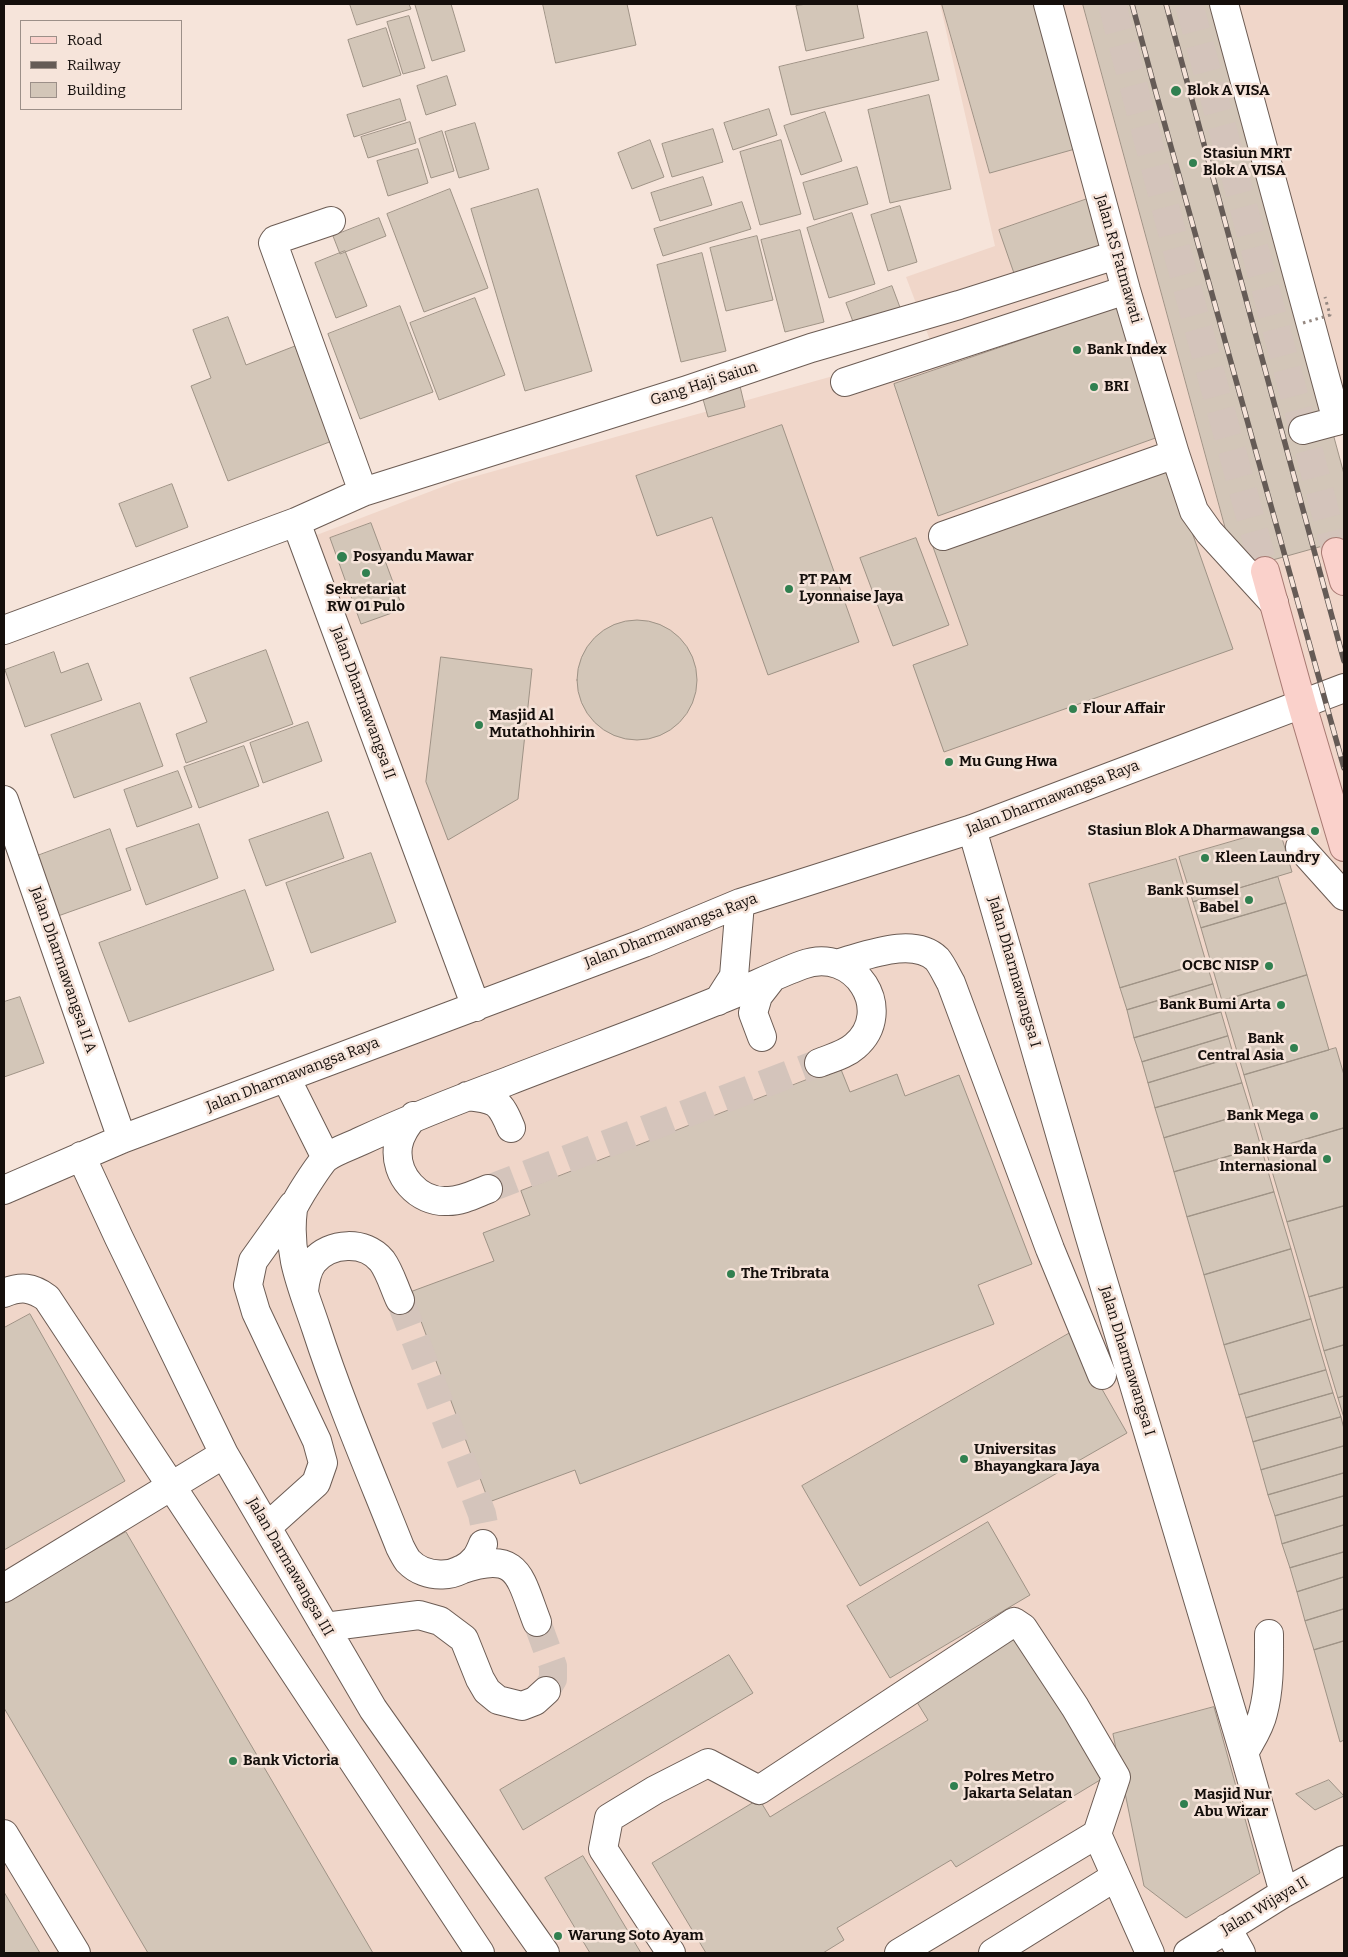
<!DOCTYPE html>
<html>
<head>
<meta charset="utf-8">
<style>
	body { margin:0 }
	#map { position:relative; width:1348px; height:1957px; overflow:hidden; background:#f6e4da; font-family:Bitter,serif }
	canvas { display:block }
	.frame { position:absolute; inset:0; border:5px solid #150f0c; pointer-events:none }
	.legend { position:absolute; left:20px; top:20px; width:162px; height:90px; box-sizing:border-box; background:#f6e4da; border:1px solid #9c8f88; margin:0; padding:6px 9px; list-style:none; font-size:15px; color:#150f0c }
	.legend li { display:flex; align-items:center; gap:10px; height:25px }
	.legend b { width:25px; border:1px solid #9c8f88 }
</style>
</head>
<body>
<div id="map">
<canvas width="1348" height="1957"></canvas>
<div class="frame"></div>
<ul class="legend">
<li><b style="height:6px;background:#fad1cb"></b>Road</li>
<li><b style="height:6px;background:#655b56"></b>Railway</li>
<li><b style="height:14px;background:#d3c6b8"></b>Building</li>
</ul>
</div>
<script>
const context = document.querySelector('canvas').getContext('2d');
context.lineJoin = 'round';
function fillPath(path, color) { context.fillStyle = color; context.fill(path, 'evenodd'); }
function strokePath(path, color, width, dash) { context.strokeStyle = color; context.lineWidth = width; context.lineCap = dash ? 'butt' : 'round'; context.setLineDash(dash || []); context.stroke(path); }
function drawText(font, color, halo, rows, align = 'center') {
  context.font = font + ' Bitter,serif'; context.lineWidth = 5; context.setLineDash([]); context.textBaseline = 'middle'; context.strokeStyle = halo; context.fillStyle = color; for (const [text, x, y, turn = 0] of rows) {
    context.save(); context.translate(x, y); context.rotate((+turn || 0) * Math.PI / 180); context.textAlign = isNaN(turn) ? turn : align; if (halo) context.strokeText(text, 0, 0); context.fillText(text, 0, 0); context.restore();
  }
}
const built = new Path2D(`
	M940 4H1344V421L1323 448 1344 519V1953H4V1186L473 996 301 541 455 482 933 348 906 277 995 246Z`);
const building = new Path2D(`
	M350 4H409L411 9 357 25Z
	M418 4H451L465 51 432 61 415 5Z
	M543 4H627L636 45 556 63Z
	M807 4H857L864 38 806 51 796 6Z
	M942 4H1034L1075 149 990 173Z
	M1083 4H1216L1344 474V540L1237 570Z
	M409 16 425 68 403 74 387 22Z
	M386 28 401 75 363 87 348 40Z
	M927 32 939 80 791 115 779 67Z
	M447 76 456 105 426 115 417 86Z
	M929 95 951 189 890 203 868 110Z
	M400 99 406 120 354 137 347 115Z
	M769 109 777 135 733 150 724 123Z
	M825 112 842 161 801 175 784 126Z
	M410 122 416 143 368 158 361 137Z
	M475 123 489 169 459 178 445 132Z
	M713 129 723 162 672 177 662 144Z
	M442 131 454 171 431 178 419 139Z
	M650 140 664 177 632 189 618 153Z
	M781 140 801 214 760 225 740 152Z
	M418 149 428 183 388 196 377 161Z
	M857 167 868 204 814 220 803 183Z
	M703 177 712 205 660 221 651 193Z
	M450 189 488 288 424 312 387 214Z
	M538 189 592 371 525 391 471 209Z
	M1093 197 1110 246 1016 279 999 230Z
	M742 202 751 229 663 256 654 229Z
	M900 206 917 262 888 271 871 215Z
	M852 213 875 284 829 298 807 228Z
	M379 218 386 236 340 254 333 236Z
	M800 230 824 322 785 332 761 240Z
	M757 236 773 300 726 311 710 248Z
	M345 251 367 306 336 318 315 263Z
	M702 253 726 351 681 362 657 265Z
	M892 286 901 310 855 327 846 303Z
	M475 298 505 375 439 400 410 323Z
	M400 306 433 392 360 419 328 334Z
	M1122 306 1161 436 938 516 894 384Z
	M228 317 246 365 295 346 332 441 228 481 191 386 211 378 193 330Z
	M739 382 745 407 708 417 701 392Z
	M782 425 859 642 768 675 712 517 657 536 636 476Z
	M1167 461 1233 649 944 752 913 665 968 645 932 544Z
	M172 484 188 527 136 547 119 504Z
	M371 523 403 609 361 624 330 538Z
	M916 538 949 625 893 646 860 558Z
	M577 680a60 60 0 1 1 120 0a60 60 0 1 1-120 0Z
	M266 650 293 724 186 763 176 734 207 722 190 678Z
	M54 652 61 673 88 663 102 700 25 727 5 670Z
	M441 657 532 669 518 799 448 840 426 782Z
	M140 703 163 766 74 798 51 735Z
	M308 722 322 761 263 783 250 743Z
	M244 746 259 786 199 808 184 767Z
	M178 771 192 807 137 827 124 790Z
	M328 812 344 858 266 886 249 840Z
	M199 824 218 878 146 905 126 849Z
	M1279 828 1292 872 1193 902 1179 857Z
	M110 829 131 890 58 916 37 856Z
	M371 853 396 922 311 953 286 883Z
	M1176 859 1206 962 1120 988 1089 884Z
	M1278 877 1286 903 1201 928 1193 902Z
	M245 890 274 970 129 1022 99 943Z
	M1286 903 1307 975 1222 1001 1201 928Z
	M1206 962 1213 984 1127 1010 1120 988Z
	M1307 975 1329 1050 1244 1075 1222 1001Z
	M1213 984 1221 1012 1134 1038 1127 1010Z
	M20 997 44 1063 4 1077V1002Z
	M1221 1012 1228 1036 1142 1062 1134 1038Z
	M1228 1036 1234 1057 1148 1083 1142 1062Z
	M1336 1048 1344 1075V1128L1266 1151 1244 1075Z
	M1234 1057 1242 1083 1155 1108 1148 1083Z
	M840 1067 850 1092 897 1074 905 1096 959 1075 1032 1264 978 1285 994 1324 580 1484 575 1470 489 1502 410 1292 494 1261 483 1233 530 1215 521 1191Z
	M1242 1083 1251 1112 1164 1138 1155 1108Z
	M1251 1112 1261 1147 1174 1172 1164 1138Z
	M1344 1128V1206L1287 1222 1266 1151Z
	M1261 1147 1274 1192 1187 1217 1174 1172Z
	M1274 1192 1291 1249 1204 1275 1187 1217Z
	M1344 1206V1287L1309 1297 1287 1222Z
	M1291 1249 1311 1319 1224 1345 1204 1275Z
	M1344 1287V1345L1324 1351 1309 1297Z
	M30 1314 125 1481 4 1550V1328Z
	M1311 1319 1326 1370 1239 1395 1224 1345Z
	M1070 1333 1127 1433 860 1586 802 1486Z
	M1344 1345V1396L1338 1398 1324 1351Z
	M1326 1370 1333 1393 1246 1418 1239 1395Z
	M1333 1393 1341 1417 1253 1442 1246 1418Z
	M1344 1396V1418L1338 1398Z
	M1341 1417 1344 1429V1446L1261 1470 1253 1442Z
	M1344 1446V1473L1268 1495 1261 1470Z
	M1344 1473V1496L1275 1516 1268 1495Z
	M1344 1496V1525L1282 1544 1275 1516Z
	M988 1522 1030 1595 890 1678 847 1606Z
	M1344 1525V1552L1290 1568 1282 1544Z
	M126 1532 373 1953H148L4 1708V1603Z
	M1344 1552V1577L1297 1592 1290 1568Z
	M1344 1577V1609L1305 1621 1297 1592Z
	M1344 1609V1641L1314 1650 1305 1621Z
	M1021 1628 1110 1774 956 1867 951 1860 837 1928 844 1940 823 1953H706L652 1863 759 1799 770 1817 928 1720 912 1694Z
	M1344 1641V1740L1340 1742 1314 1650Z
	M729 1655 753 1693 523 1830 500 1790Z
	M1214 1707 1260 1873 1186 1918 1144 1886 1113 1734Z
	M1329 1780 1344 1796 1315 1810 1296 1794Z
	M583 1856 641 1953H590L545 1878Z
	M4 1892 40 1953H4Z`);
const minorTunnel = new Path2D(`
	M488 1189 819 1063
	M400 1300 482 1514 485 1529 483 1544
	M537 1622 553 1666V1679L546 1691`);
const majorTunnel = new Path2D(`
	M1112 4 1174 240 1265 571
	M1189 4 1336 552`);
const minor = new Path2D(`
	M1048 4 1126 290 1175 454 1194 511 1209 532 1274 603
	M1224 4 1337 421
	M331 221 275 240 273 243 363 492
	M845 382 1126 290
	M1303 430 1344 419
	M296 522 476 1007
	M943 536 1175 454
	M4 630 296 522 363 492 687 390 811 348 959 305 1116 255
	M4 800 122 1139
	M972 829 1089 1234 1244 1753 1284 1893
	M1300 847 1344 896
	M839 963C866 956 913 936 937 959 942 965 947 976 951 983L1050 1249 1102 1375
	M718 1001 734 976 740 903
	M762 1037 753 1013 758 996 772 978
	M286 1078 326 1158
	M467 1096C496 1099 500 1101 511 1128
	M414 1116C407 1125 400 1134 398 1146 394 1175 418 1203 448 1201 462 1201 475 1194 488 1189
	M81 1156 119 1238 224 1454 373 1709 545 1953
	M4 1190 122 1139 644 943 740 903 972 829 1344 688
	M304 1291C305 1281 307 1270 313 1262 330 1242 365 1240 382 1261 390 1272 394 1287 400 1300
	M4 1293C21 1286 32 1287 47 1298L480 1953
	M267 1527 316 1483 323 1463 317 1441 256 1312 248 1285 253 1261 293 1205
	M483 1544C481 1549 479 1554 476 1558 459 1579 426 1580 408 1561 405 1557 402 1551 400 1547 371 1474 340 1402 316 1328 302 1286 287 1255 293 1209 294 1203 320 1163 326 1158 335 1151 351 1146 361 1141 409 1119 457 1100 506 1082 575 1055 645 1030 714 1002 744 991 772 976 802 965 855 945 896 1011 855 1046 845 1055 831 1058 819 1063
	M460 1570C519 1550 519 1575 537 1622
	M4 1588 224 1454
	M325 1627 419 1615 440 1621 464 1639 480 1679 487 1691 498 1700 522 1706 535 1701 546 1691
	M1244 1753C1251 1740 1260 1727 1263 1713 1270 1687 1269 1660 1269 1634
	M4 1834 76 1953
	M1097 1834 1150 1953
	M1227 1928 1241 1953
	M671 1953 603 1849 609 1818 655 1790 708 1763 759 1790 1014 1622 1023 1628 1075 1707 1116 1777 1097 1834 899 1953
	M993 1953 1115 1877
	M1188 1953 1284 1893 1344 1860`);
const major = new Path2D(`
	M1336 552 1344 581
	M1265 571 1302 705 1344 847`);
const rail = new Path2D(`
	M1132 4 1156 93 1344 768
	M1166 4 1344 661`);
const pathBridge = new Path2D(`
	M1303 323 1330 315 1325 297`);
const markers = [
	[1176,91,6,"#318050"],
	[1193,163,5,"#318050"],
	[1077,350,5,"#318050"],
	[1094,387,5,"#318050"],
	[342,557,6,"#318050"],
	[366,573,5,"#318050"],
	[789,589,5,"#318050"],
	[1073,709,5,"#318050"],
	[479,725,5,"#318050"],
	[949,762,5,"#318050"],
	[1315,831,5,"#318050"],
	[1205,858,5,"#318050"],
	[1249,900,5,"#318050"],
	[1269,966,5,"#318050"],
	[1281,1005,5,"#318050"],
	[1294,1048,5,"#318050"],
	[1314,1116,5,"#318050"],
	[1327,1159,5,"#318050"],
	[731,1274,5,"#318050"],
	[964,1459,5,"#318050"],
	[233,1761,5,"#318050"],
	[954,1786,5,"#318050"],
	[1184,1804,5,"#318050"],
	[558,1936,5,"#318050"]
];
const poiNames = [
	["Blok A VISA",1187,91],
	["Stasiun MRT",1203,154],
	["Blok A VISA",1203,171],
	["Bank Index",1087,350],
	["BRI",1104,387],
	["Posyandu Mawar",353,557],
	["PT PAM",799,580],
	["Lyonnaise Jaya",799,597],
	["Sekretariat",366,590,"center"],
	["RW 01 Pulo",366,607,"center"],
	["Flour Affair",1083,709],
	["Masjid Al",489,716],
	["Mutathohhirin",489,733],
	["Mu Gung Hwa",959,762],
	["Stasiun Blok A Dharmawangsa",1305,831,"right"],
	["Kleen Laundry",1215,858],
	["Bank Sumsel",1239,891,"right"],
	["Babel",1239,908,"right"],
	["OCBC NISP",1259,966,"right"],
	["Bank Bumi Arta",1271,1005,"right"],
	["Bank",1284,1039,"right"],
	["Central Asia",1284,1056,"right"],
	["Bank Mega",1304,1116,"right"],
	["Bank Harda",1317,1150,"right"],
	["Internasional",1317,1167,"right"],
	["The Tribrata",741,1274],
	["Universitas",974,1450],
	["Bhayangkara Jaya",974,1467],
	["Bank Victoria",243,1761],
	["Polres Metro",964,1777],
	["Jakarta Selatan",964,1794],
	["Masjid Nur",1194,1795],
	["Abu Wizar",1194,1812],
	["Warung Soto Ayam",568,1936]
];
const streetNames = [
	["Jalan RS Fatmawati",1118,259,74],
	["Gang Haji Saiun",704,384,-18],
	["Jalan Dharmawangsa II",363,703,70],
	["Jalan Dharmawangsa Raya",1053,798,-21],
	["Jalan Dharmawangsa Raya",671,931,-21],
	["Jalan Dharmawangsa II A",63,970,71],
	["Jalan Dharmawangsa I",1014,972,74],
	["Jalan Dharmawangsa Raya",293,1075,-21],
	["Jalan Dharmawangsa I",1127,1361,73],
	["Jalan Darmawangsa III",290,1567,60],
	["Jalan Wijaya II",1265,1906,-31]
];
fillPath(built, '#f0d6c9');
fillPath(building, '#d3c6b8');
strokePath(building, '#9f9386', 1);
strokePath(minorTunnel, '#d4c4bb', 28, [28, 14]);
strokePath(majorTunnel, '#d4c4bb', 28, [28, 14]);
strokePath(minor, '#6c5c54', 30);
strokePath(major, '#a77972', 30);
strokePath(minor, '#fff', 28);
strokePath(major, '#fad1cb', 28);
strokePath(rail, '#655b56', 5.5);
strokePath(rail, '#f6e4da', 4, [11]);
strokePath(pathBridge, '#948780', 3, [2.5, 4]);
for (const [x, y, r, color] of markers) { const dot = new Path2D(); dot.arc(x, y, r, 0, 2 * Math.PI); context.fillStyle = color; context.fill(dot); strokePath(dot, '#f6e4da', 2); }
drawText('bold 15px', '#150f0c', '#f6e4da', poiNames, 'left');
drawText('15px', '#150f0c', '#f6e4da', streetNames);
</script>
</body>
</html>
